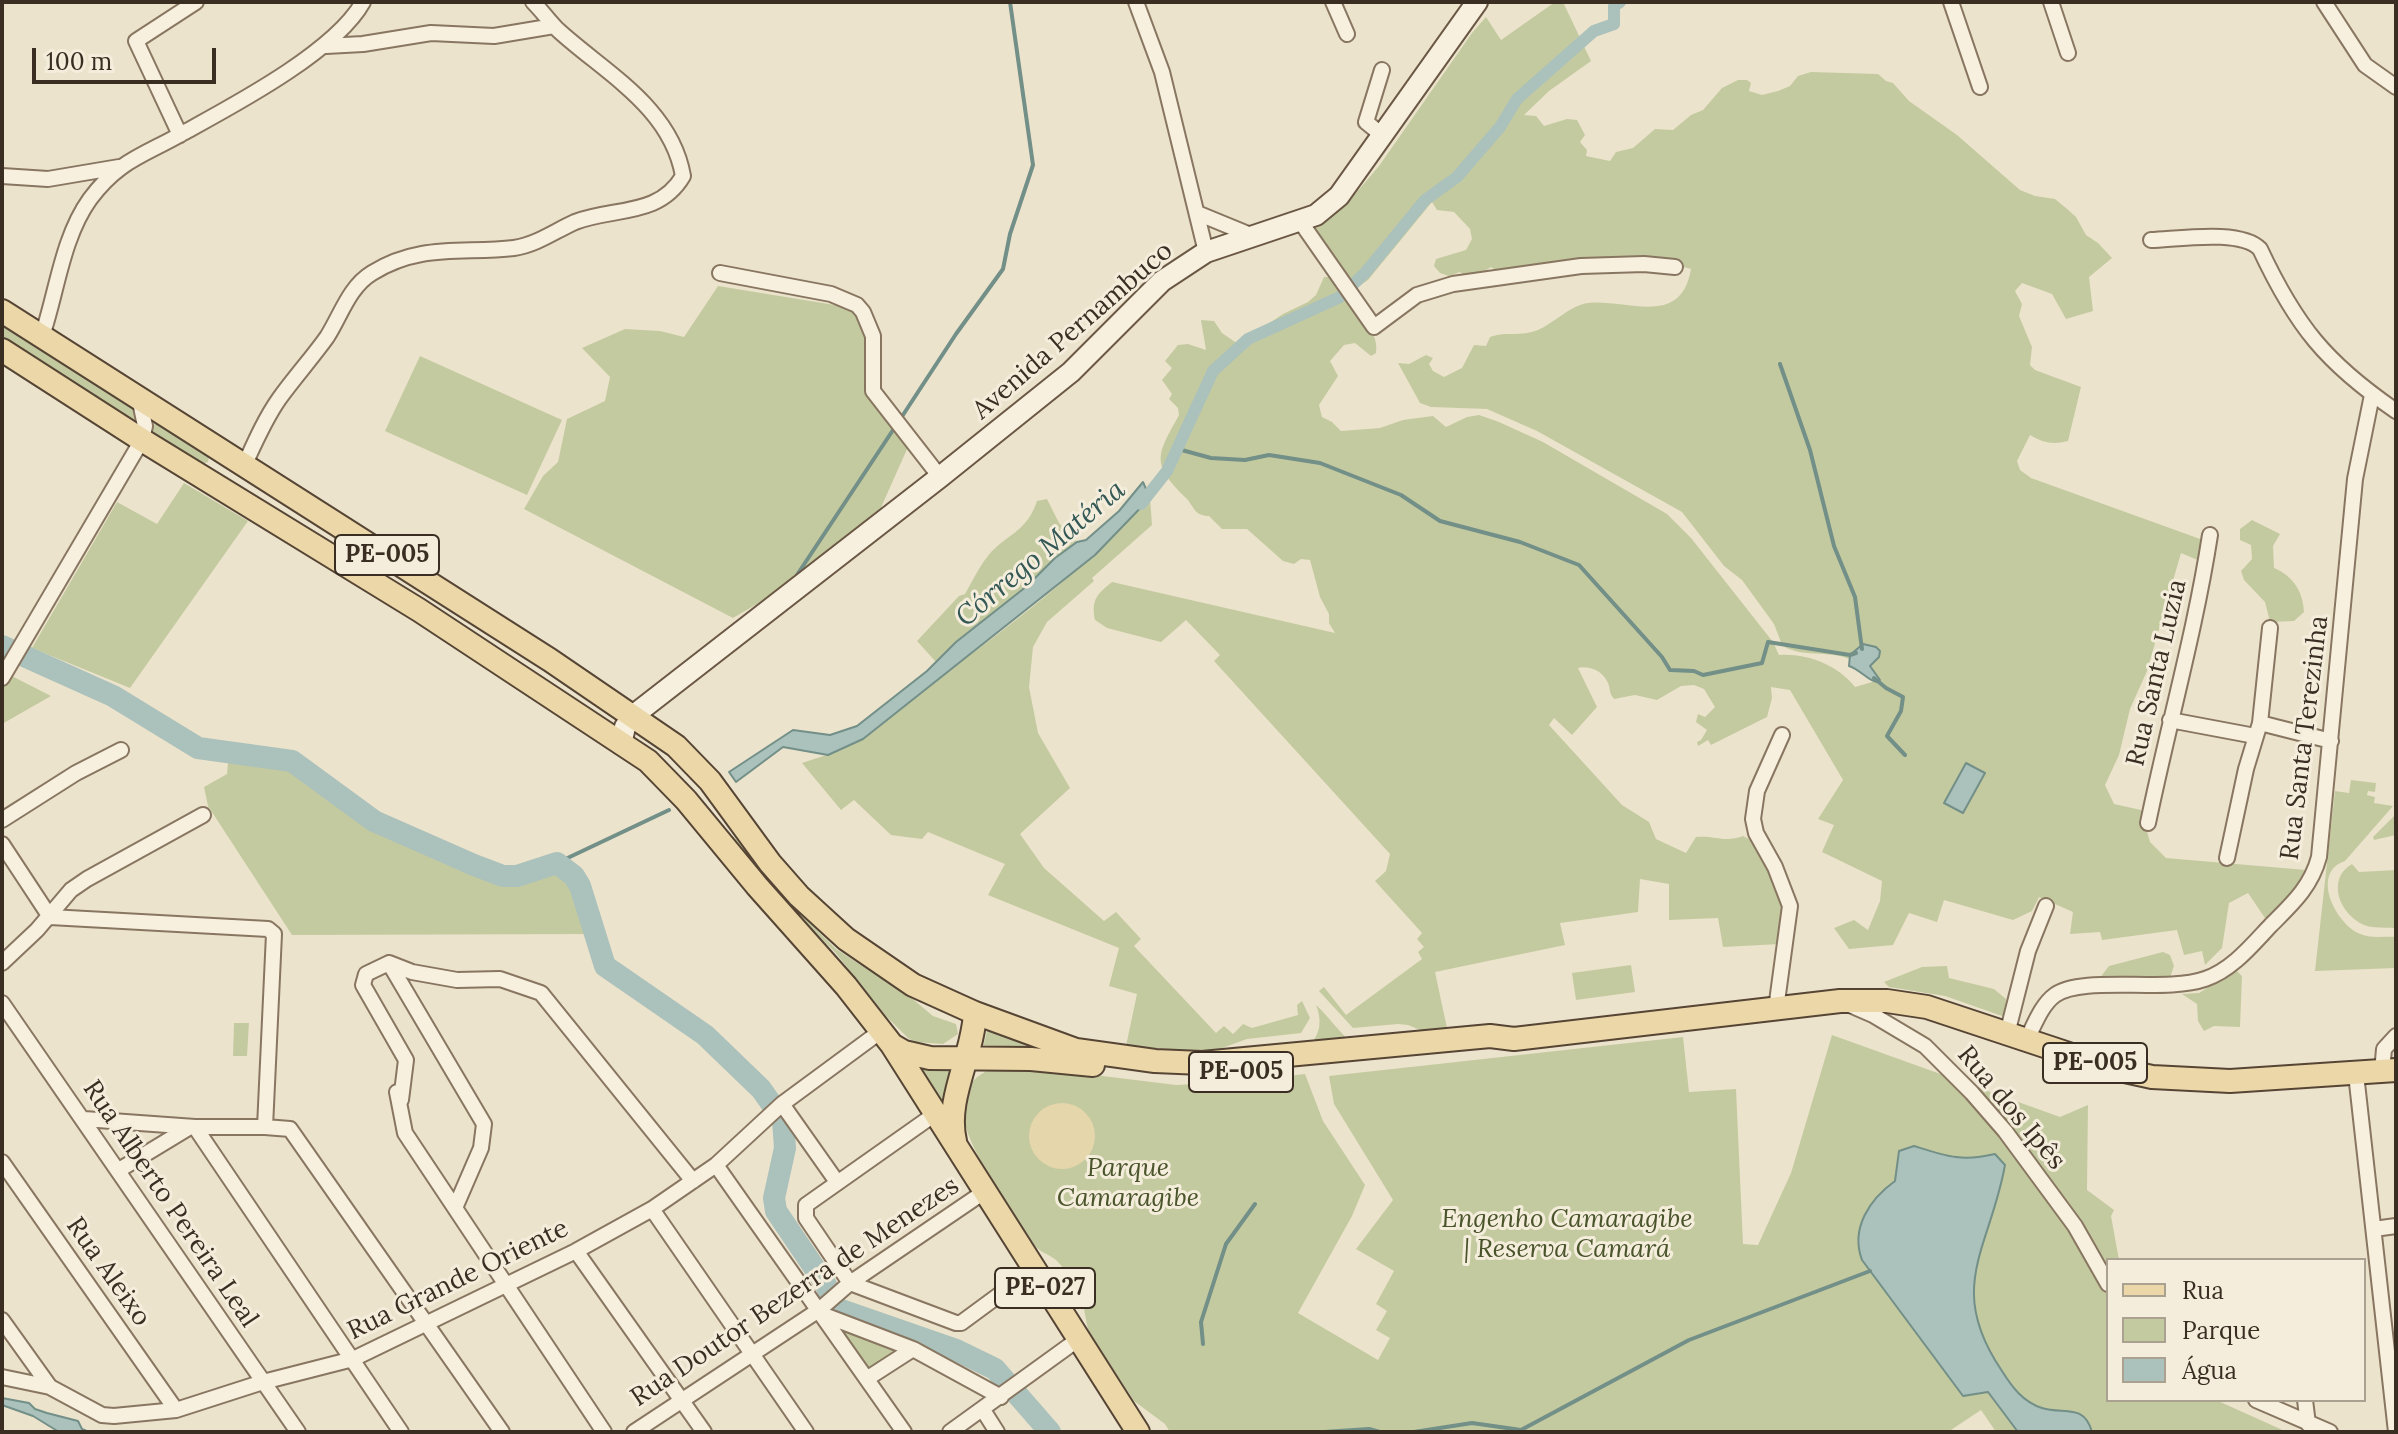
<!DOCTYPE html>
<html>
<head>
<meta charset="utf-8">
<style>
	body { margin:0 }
	#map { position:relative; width:2398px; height:1434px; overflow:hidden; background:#ece3cc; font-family:Lora,serif }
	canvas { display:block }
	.frame { position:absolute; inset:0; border:4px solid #3a2e23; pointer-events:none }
	.legend { position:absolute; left:2106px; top:1258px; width:260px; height:144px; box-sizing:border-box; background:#f4eddb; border:2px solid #aaa191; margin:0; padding:10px 14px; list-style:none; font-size:24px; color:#3a2e23 }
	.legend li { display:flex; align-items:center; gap:16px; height:40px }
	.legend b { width:40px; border:2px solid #aaa191 }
	.scale { position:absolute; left:32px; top:48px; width:184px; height:36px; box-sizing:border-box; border:4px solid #3a2e23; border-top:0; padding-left:10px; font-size:24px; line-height:28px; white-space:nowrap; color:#3a2e23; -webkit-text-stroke:6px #f4eddb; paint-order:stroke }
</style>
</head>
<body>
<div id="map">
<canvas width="2398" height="1434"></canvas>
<div class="frame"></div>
<ul class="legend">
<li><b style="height:10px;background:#ebd7a8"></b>Rua</li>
<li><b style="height:22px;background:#c4caa0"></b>Parque</li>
<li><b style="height:22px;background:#abc1bb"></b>Água</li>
</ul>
<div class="scale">100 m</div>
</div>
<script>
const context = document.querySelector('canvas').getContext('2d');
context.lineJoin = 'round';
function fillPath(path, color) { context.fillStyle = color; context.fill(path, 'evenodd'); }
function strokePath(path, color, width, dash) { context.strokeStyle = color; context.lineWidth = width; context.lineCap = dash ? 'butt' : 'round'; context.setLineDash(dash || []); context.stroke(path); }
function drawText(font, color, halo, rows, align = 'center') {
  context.font = font + ' Lora,serif'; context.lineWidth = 6; context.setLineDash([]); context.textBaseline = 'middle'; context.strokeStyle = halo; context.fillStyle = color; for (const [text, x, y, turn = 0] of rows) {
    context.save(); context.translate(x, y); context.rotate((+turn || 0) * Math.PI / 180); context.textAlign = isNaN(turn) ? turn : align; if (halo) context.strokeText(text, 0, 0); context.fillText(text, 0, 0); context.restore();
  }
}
const green = new Path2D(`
	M1555 2H1563L1591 61 1549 91 1524 115 1536 116 1544 126 1567 119 1577 120 1585 135 1580 142 1587 150 1586 156 1610 161 1616 152 1633 148 1655 129 1673 130 1691 115 1703 110 1722 88 1738 80H1747L1751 83 1749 91 1762 95 1778 91 1790 86 1798 76 1811 72 1878 74 1886 81 1893 83 1909 101 1957 135 2020 190 2035 196 2055 199 2066 208 2076 217 2086 235 2098 243 2112 258 2089 277 2093 311 2066 319 2052 294 2022 283 2015 291 2022 304 2019 316 2032 347 2030 365 2035 370 2081 387 2068 441C2053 445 2043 443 2030 435L2017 461 2020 470 2031 478 2203 540 2200 561 2181 553 2147 671 2130 709 2119 755 2105 785 2114 804 2141 810 2150 842 2166 858 2306 870 2298 890 2267 921 2248 893 2229 903 2222 948 2205 965 2202 951 2184 955 2177 930 2102 940 2100 932 2070 934 2073 912 2039 897 2032 911 2013 920 1944 900 1937 922 1909 913 1893 945 1849 949 1834 928 1854 920 1868 930 1880 901 1882 881 1822 852 1834 825 1818 819 1843 780 1790 690 1771 687 1772 698 1767 717 1711 745 1708 740 1698 746 1697 742 1701 740 1707 730 1696 722 1698 714 1705 717 1715 707 1704 689 1694 685 1681 686 1657 700 1635 695 1614 699C1608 692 1611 688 1607 681 1602 670 1587 665 1578 668L1597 707 1572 735 1554 718 1549 725 1622 805 1649 822 1656 839 1686 853 1696 837C1715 835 1724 843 1743 836L1757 843 1790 906 1780 944 1723 947 1718 918 1669 920V884L1640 879 1638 912 1560 923 1565 945 1435 972 1447 1028 1425 1032 1408 1025 1398 1024 1353 1028 1319 991 1324 987 1346 1015 1422 959 1418 952 1424 947 1417 939 1422 933 1375 881 1386 871 1390 854 1214 661 1220 655 1186 620 1161 642 1107 628 1095 620C1091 600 1097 594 1112 582L1335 633 1329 623V614L1320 597 1310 560 1301 559 1294 564 1283 561 1247 529H1222L1209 516C1194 516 1194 506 1186 498 1150 463 1157 455 1179 415L1178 408 1169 399 1172 394 1162 380 1172 368 1165 361 1178 345 1188 344 1206 350 1201 320 1214 321 1222 333 1238 344 1283 314 1308 302 1316 295 1324 277H1332C1346 296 1381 329 1376 353L1371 356 1355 343 1344 345 1330 361 1338 376 1319 405 1322 417 1332 422 1341 431 1380 428 1403 420 1433 416 1446 427 1467 417 1479 415 1499 422 1543 442 1667 514 1691 538 1773 642 1779 655C1807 653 1838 665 1855 687L1879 680 1870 666 1879 657 1880 651 1876 647 1863 644 1850 655 1849 659C1829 650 1799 658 1782 645L1774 624 1742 580 1724 566 1682 512 1537 431 1487 409 1431 407 1420 403 1398 363 1409 364 1426 355 1433 358 1429 364 1433 371 1444 377 1462 368 1474 345 1486 346 1490 337C1506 331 1521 337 1538 330 1554 323 1571 305 1588 303 1628 299 1681 328 1691 269L1667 262 1503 275 1491 267 1471 280 1460 272 1449 276 1440 273 1434 266 1436 259 1466 250 1472 239 1470 229 1454 212 1437 210 1432 202 1368 280 1352 291 1312 229 1350 200 1379 166 1472 33 1486 17 1501 40Z
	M718 286 847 307 871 331 867 381 908 447 879 512 813 571 733 618 524 509 543 476 558 462 567 419 605 401 610 377 582 348 625 329 660 331 684 337Z
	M2 326 138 411V425L2 340Z
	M420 356 562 420 527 495 385 431Z
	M155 422 209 456 208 462 202 464 152 433Z
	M184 483 248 521 130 688 32 648 117 502 157 524Z
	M1150 498 1152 525 1092 578 1094 581 1047 622 1033 647 1029 687 1038 733 1070 788 1020 834 1044 868 1104 921 1116 912 1141 939 1134 946 1216 1033 1224 1026 1233 1034 1243 1024 1252 1028 1298 1015 1297 1005 1302 1001 1310 1018 1301 1033 1247 1039 1211 1052 1126 1046 1137 994 1109 986 1119 948 988 895 1005 864 928 832 922 839 891 835 854 800 841 810 802 763 839 751C945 672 1060 597 1150 498Z
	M1047 499 1059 523 1077 542C1057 556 1042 573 1024 588 994 613 963 635 936 662L917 641 959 596 965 594C973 580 981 563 992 551 1012 532 1027 530 1037 501Z
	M2252 520 2280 534 2273 546 2274 568C2293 576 2303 591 2304 612L2294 621 2270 622 2265 602 2244 580 2241 571 2252 559 2251 545 2240 540V529Z
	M2 671 51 696 2 724Z
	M229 752 292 761 374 821 503 876 533 873 557 863C585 883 584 904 593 934L292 935 208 806 204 787 227 774Z
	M2351 780 2376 783 2375 792 2368 791 2367 795 2375 797 2374 803 2393 806 2345 861C2311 872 2334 921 2358 933 2370 939 2383 936 2396 937V968L2315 971 2335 791 2349 793Z
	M2396 814V835L2374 840 2373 837Z
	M730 834 742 844 780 894 836 949 909 996 933 1016 956 1024 958 1034 943 1044 915 1042 908 1038 886 1016 834 951 778 896Z
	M2352 864 2359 872 2396 870V928C2385 927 2374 929 2364 925 2339 914 2326 879 2352 864Z
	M2163 952 2170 955 2174 966 2169 980 2099 979 2109 966Z
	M1631 965 1635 992 1576 1000 1572 973Z
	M1947 966 1949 978 1994 989 2006 999 2005 1017 1945 996 1889 987 1884 982 1922 967Z
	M2236 970 2242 976 2240 1027 2214 1026 2204 1031 2198 1021 2197 1004 2182 994 2199 993Z
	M1316 1005C1329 1017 1338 1031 1351 1042L1308 1046C1321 1035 1322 1020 1316 1005Z
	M234 1023H249L247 1056H233Z
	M988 1027 1056 1051 983 1047Z
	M1832 1035 2060 1117 2088 1105 2087 1190 2114 1210 2111 1216 2119 1260H2108V1400H2216L2287 1432H1996L1981 1410 1948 1432H1170L1165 1424 1134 1401 1088 1330 1084 1309 1088 1306C1078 1292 1069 1273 1057 1261 1051 1255 1042 1253 1036 1247 1024 1235 1016 1215 1006 1201 978 1158 926 1085 1005 1064L1176 1085 1236 1082 1305 1074 1323 1121 1365 1185 1352 1216 1298 1313 1378 1360 1390 1338 1376 1330 1387 1311 1376 1304 1394 1271 1356 1249 1393 1200 1334 1104 1329 1076 1683 1037 1689 1092 1736 1089 1743 1244 1758 1245 1791 1173Z
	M914 1069H955L944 1118Z
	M823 1315 913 1349 868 1378Z`);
const sand = new Path2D(`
	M1029 1136a33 33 0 1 1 66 0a33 33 0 1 1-66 0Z`);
const water = new Path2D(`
	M1143 482 1150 498 1095 555 863 739 828 755 783 747 736 782 729 772 793 730 830 735 857 726 927 671 956 642 1027 586 1055 558 1077 542 1086 540 1119 511Z
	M1863 644 1876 647 1880 651 1879 657 1870 666 1880 680 1877 682C1868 681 1861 670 1849 666L1850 655Z
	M1966 763 1985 773 1963 813 1944 803Z
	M1914 1146C1946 1156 1961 1162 1995 1154L2005 1165C1990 1249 1945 1287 2002 1371 2012 1387 2023 1402 2042 1408 2064 1415 2084 1403 2092 1432H2018L1988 1392 1963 1396 1862 1260C1850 1228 1870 1199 1895 1181L1899 1151Z
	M2 1398 29 1403 35 1409 47 1413 78 1421 82 1429 89 1432H59L33 1416 2 1405Z`);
const stream = new Path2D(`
	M1780 364 1810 450 1834 546 1855 597 1862 649
	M901 418 956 334 1003 269 1010 234 1033 165 1010 2
	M1178 449 1211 458 1245 460 1269 455 1320 463 1401 495 1440 521 1520 542 1579 565 1662 657 1670 670 1694 671 1703 675 1762 663 1768 642 1850 655 1856 653
	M797 575 895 427
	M1874 678 1886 688 1903 697 1901 711 1887 736 1905 755
	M557 863 669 810
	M1203 1344 1201 1322 1226 1244 1255 1204
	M1324 1432 1369 1429 1380 1432
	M1414 1432 1472 1423 1521 1430 1689 1340 1870 1271`);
const canal = new Path2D(`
	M1141 504 1167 471 1213 371 1248 339 1340 297 1365 273 1425 200 1457 177 1500 127 1517 99 1594 31 1614 24V6L1620 2`);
const river = new Path2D(`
	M2 646 113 696 198 748 292 761 374 821 474 865 503 876H517L557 863 574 876 580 886 605 966 705 1035 761 1089 783 1120 785 1148 774 1198 776 1211 826 1285 835 1308 956 1350 995 1369 1050 1432`);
const street = new Path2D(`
	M1136 2 1162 72 1206 252
	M1333 2 1347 34
	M1951 2 1980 87
	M2051 2 2068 53
	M2324 2 2365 65 2396 87
	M326 46 363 44 431 33 494 36 554 26
	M180 135 136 41 196 2
	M1382 135 1366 122 1382 70
	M2 176 48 179 119 167
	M1197 213 1253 236
	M1300 221 1374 327 1417 295 1453 284 1581 266 1644 264 1675 267
	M2151 240C2179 239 2241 229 2260 249 2296 326 2326 363 2396 411
	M720 273 831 294 857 305 863 312 873 336V391L940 477
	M42 336C57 292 62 238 90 199 119 160 143 156 183 133 234 105 335 52 363 2
	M245 464C255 442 265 419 279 399 294 378 312 358 327 337 341 315 349 287 372 273 421 243 463 254 514 248 536 245 555 231 575 222 614 207 659 217 683 176 671 107 605 73 558 30 549 21 542 11 533 2
	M2 678 142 440 145 426 139 397
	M2170 720 2255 736
	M2260 723 2331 741
	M2 820 76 773 121 750
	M2148 823C2168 726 2195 632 2210 535
	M2 844 50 917 268 929 274 934 265 1127H195L84 1119
	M2227 858 2246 769 2260 723 2270 628
	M2 963 37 930 71 890 87 879 203 815
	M389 963 484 1124 481 1148 455 1208
	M2 1003 298 1432
	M1850 1005 1873 1015 1925 1046 1972 1093 2005 1131 2075 1226 2108 1284
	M1776 1009 1790 906 1775 867 1756 833 1753 819 1757 791 1782 735
	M2007 1034 2028 951 2046 906
	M2026 1041C2034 1026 2041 1005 2055 995 2083 975 2165 993 2205 979 2232 970 2252 945 2271 925 2292 904 2311 887 2319 857L2355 479 2372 395
	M2382 1072 2384 1049 2396 1036
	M2356 1074 2396 1432
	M397 1092 405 1133 604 1432
	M401 1100 406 1060 363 985 366 974 389 963 412 972 457 980 500 979 541 993 693 1181
	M782 1104 837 1182
	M935 1114 806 1205V1218L850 1283 956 1323H961L1033 1270
	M195 1127 401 1432
	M265 1127 290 1129 502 1432
	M2 1162 176 1410
	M716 1165 904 1432
	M119 1170 190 1127
	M652 1209 806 1432
	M2374 1229 2396 1226
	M576 1251 704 1432
	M824 1315 913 1349 1001 1397
	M2 1320 50 1387
	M2 1377 50 1387 102 1415 114 1416 176 1410 263 1382 353 1359 576 1251 652 1209 716 1165 782 1104 881 1031
	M868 1378 913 1349
	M2256 1400 2330 1432
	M2305 1400 2308 1424
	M983 1410 997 1432
	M634 1432 819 1310 850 1283 984 1192
	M950 1432 1080 1338`);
const secondary = new Path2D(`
	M621 744 625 727 634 715 940 477 1071 372 1162 281 1206 252 1316 215 1339 196 1477 2`);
const primary = new Path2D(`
	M2 311 550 660 676 746 710 781 770 863 799 896 846 939 913 985 975 1013 1076 1050 1155 1061 1202 1063 1490 1036 1514 1039 1840 1001H1887L1927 1007 2111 1068 2152 1077 2230 1081 2396 1070
	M2 350 142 440 419 610 648 761 686 800 757 886 846 986 892 1045 904 1052 930 1058 1031 1059 1093 1065
	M892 1045 1138 1432
	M955 1141C945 1099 973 1056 975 1013`);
const shields = [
	[387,555,104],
	[2095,1063,104],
	[1241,1072,104],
	[1045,1288,100]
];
const shieldNames = [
	["PE-005",387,555],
	["PE-005",2095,1063],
	["PE-005",1241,1072],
	["PE-027",1045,1288]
];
const streetNames = [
	["Avenida Pernambuco",1073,331,-41],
	["Rua Santa Luzia",2157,673,-77],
	["Rua Santa Terezinha",2305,738,-83],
	["Rua dos Ipês",2011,1108,50],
	["Rua Alberto Pereira Leal",170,1204,56],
	["Rua Aleixo",108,1272,55],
	["Rua Grande Oriente",458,1280,-26],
	["Rua Doutor Bezerra de Menezes",795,1292,-34]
];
const parkNames = [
	["Parque",1128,1169],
	["Camaragibe",1128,1199],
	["Engenho Camaragibe",1567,1220],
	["| Reserva Camará",1567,1250]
];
const waterNames = [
	["Córrego Matéria",1041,554,-40]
];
fillPath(green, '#c4caa0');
fillPath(sand, '#e5d6ac');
fillPath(water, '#abc1bb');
strokePath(water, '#728f88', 2);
strokePath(stream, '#728f88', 4);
strokePath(canal, '#abc1bb', 12);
strokePath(river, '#abc1bb', 22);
strokePath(street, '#887661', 18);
strokePath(secondary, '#6a5744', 24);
strokePath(primary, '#564534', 26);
strokePath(street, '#f7f0df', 14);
strokePath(secondary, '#f7f0df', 20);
strokePath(primary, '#ebd7a8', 22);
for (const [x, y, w] of shields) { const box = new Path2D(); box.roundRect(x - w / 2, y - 20, w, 40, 6); context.fillStyle = '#f4eddb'; context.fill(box); strokePath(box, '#3a2e23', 2); }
drawText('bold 24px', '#3a2e23', null, shieldNames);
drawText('26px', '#3a2e23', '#f4eddb', streetNames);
drawText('italic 26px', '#49542b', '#f4eddb', parkNames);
drawText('italic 28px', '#335856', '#f4eddb', waterNames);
</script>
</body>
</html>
